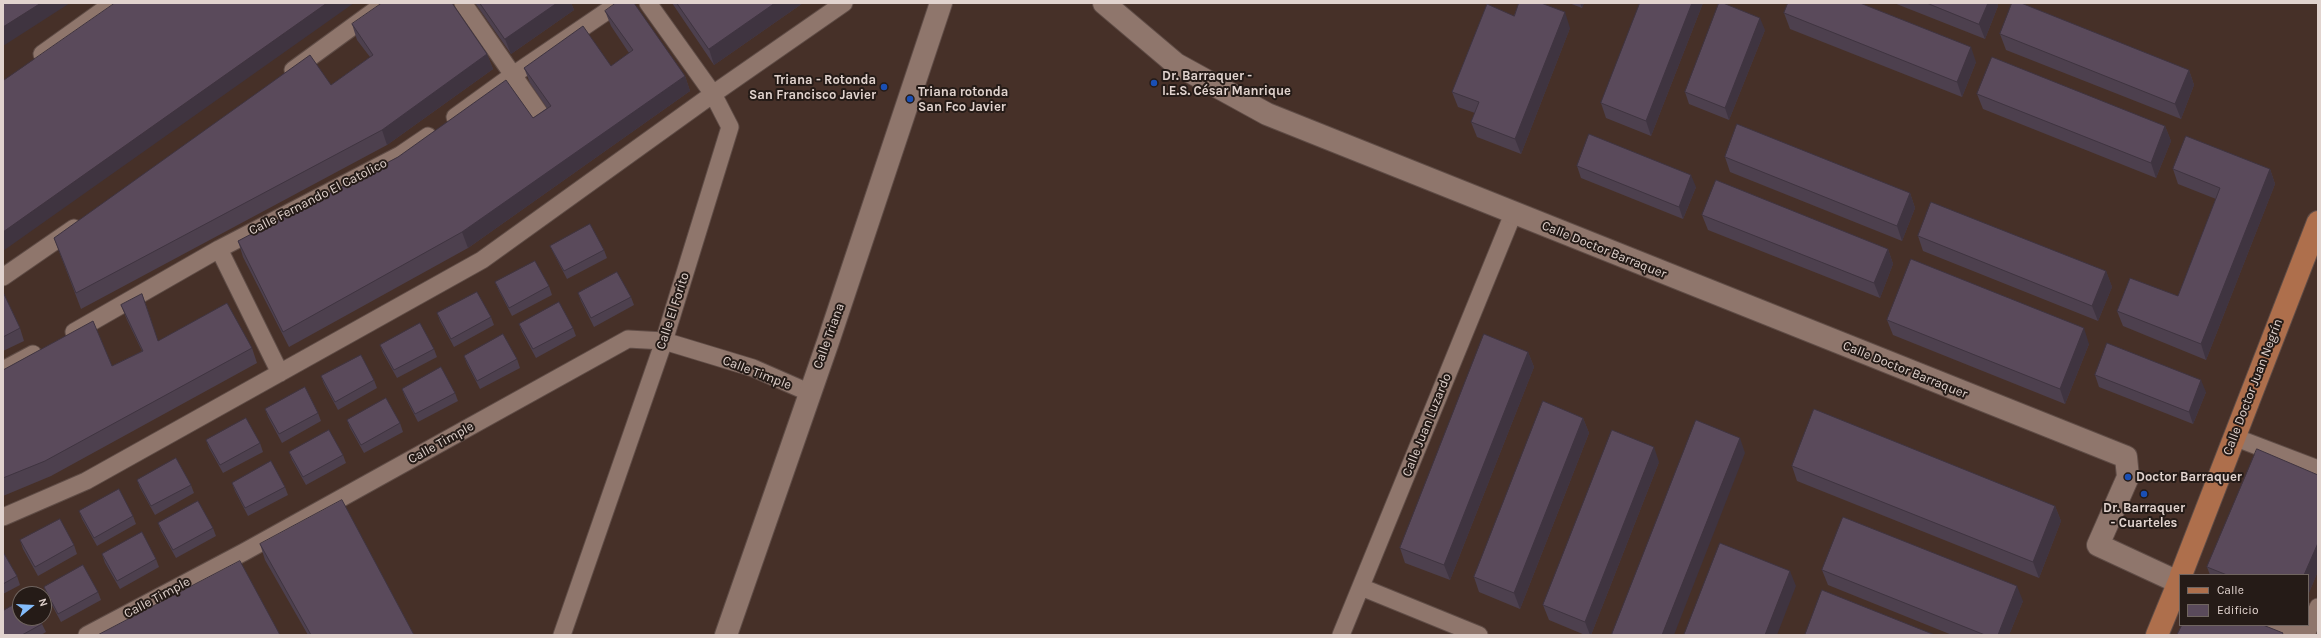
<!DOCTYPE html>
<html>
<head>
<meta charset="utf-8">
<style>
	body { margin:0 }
	#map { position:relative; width:2321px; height:638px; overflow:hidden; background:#463028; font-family:Karla,sans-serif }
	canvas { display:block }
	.frame { position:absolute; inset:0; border:4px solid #e1d3ce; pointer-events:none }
	.legend { position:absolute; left:2179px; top:574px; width:130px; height:52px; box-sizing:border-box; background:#251b17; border:1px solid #706560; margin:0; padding:5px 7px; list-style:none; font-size:12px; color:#e1d3ce }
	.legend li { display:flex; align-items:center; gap:8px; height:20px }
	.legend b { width:20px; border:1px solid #706560 }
	.north { position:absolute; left:12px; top:586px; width:40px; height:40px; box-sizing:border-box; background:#251b17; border:1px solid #706560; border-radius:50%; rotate:72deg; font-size:11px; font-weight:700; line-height:16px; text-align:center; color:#e1d3ce }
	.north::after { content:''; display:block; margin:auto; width:14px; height:18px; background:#84bcfb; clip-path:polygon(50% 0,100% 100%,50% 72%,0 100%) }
</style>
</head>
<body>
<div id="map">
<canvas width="2321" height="638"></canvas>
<div class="frame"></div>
<ul class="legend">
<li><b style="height:5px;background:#ae6f4c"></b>Calle</li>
<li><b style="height:11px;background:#5a4a5b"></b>Edificio</li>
</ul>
<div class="north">N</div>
</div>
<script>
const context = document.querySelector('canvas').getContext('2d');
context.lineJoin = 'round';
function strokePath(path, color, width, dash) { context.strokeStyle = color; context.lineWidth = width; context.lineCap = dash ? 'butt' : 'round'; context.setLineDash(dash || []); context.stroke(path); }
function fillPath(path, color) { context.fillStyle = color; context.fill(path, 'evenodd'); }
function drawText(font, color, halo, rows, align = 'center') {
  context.font = font + ' Karla,sans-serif'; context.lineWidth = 4; context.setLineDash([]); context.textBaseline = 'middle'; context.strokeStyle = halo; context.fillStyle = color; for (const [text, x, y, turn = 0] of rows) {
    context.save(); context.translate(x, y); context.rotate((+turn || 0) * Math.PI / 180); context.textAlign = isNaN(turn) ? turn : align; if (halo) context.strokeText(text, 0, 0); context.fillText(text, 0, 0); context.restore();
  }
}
const minor = new Path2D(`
	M463 3 547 124
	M42 54 113 3
	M293 70 385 3
	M455 117 513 75 619 3
	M219 249 280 373
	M3 277 74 228
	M74 332 219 249 400 155 428 136
	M3 370 33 354
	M2234 437 2318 469
	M3 517 86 481 482 260 713 94 844 3
	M1361 587 1479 635
	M87 635 244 552 628 339 664 341 753 368 808 392
	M562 635 664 341 730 127 713 94 648 3
	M1341 635 1513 214
	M2306 635 2318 607`);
const tertiary = new Path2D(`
	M1104 3 1176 64 1267 114 2126 457 2128 477 2098 545 2180 583
	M2278 625 2301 635`);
const secondary = new Path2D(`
	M726 635 829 339 941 3`);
const primary = new Path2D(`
	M2181 575 2318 222
	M2157 635 2180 579`);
const wall = new Path2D(`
	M475 3H571L574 10 511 54Z
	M672 3H803L714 65Z
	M1569 3H1584L1582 8Z
	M1640 3H1703L1651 136 1606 118 1601 103Z
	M1894 3H1997L1998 6 1985 39Z
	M605 11 685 76 690 91 468 248 289 347 243 257 238 241 533 118 547 108 530 83 524 68 611 66 629 53 611 26Z
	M1784 13 1976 62 1962 97 1790 29Z
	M1514 16 1570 28 1521 154 1477 137 1471 122 1475 113 1458 107 1452 92Z
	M352 24 487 54 493 69 387 145 81 309 54 238 331 85 370 57 357 40Z
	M1765 30 1729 120 1689 104 1685 92Z
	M2000 34 2189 70 2194 85 2181 119 2006 50Z
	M1977 94 2165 126 2171 141 2156 178 1983 109Z
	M1725 157 1910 193 1915 208 1902 241 1730 172Z
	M1577 166 1696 187 1683 219 1581 178Z
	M2173 169H2270L2275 184 2206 360 2123 326 2117 311 2178 296 2216 199 2178 184Z
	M1702 215 1888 249 1893 264 1880 298 1708 230Z
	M1918 236 2106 271 2112 287 2098 321 1923 251Z
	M550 246 604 250 607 258 567 279 554 254Z
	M495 282 549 286 552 295 512 316 499 291Z
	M3 292 20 328 24 341 3 351Z
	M578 293 631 297 634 305 594 327 581 301Z
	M142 294 158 341 252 348 257 363 51 476 3 496V370L112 366 142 351 127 320 121 305Z
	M437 313 491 317 494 325 454 347 440 321Z
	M1887 320 2089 344 2065 404 1893 335Z
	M519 324 573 328 576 336 536 358 522 332Z
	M380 345 434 349 437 357 397 378 383 353Z
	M1528 352 1534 367 1450 580 1405 563 1400 548Z
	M464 356 517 359 520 368 480 389 467 364Z
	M2095 375 2206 392 2193 424 2099 387Z
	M321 376 374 380 377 388 338 410 324 384Z
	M402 389 455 393 458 401 418 422 405 397Z
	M265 409 318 413 321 421 282 443 268 417Z
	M1583 418 1589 433 1520 609 1479 592 1474 577Z
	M347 420 400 423 403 432 364 453 350 428Z
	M206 440 260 443 263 452 223 473 209 448Z
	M289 452 343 455 346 463 306 485 292 460Z
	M1659 462 1591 635H1585L1549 620 1543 605Z
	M1792 466 2055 506 2061 521 2039 578 1797 481Z
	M2318 475V571L2308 595V575H2210L2207 567Z
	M137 480 191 485 194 493 155 515 140 488Z
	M232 483 285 487 288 495 248 516 235 491Z
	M79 511 133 516 136 524 97 546 82 519Z
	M158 523 213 528 216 536 176 558 161 531Z
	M20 540 74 545 77 554 38 576 23 549Z
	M260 544 414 635H308L265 560Z
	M3 552 17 576 20 585 3 594Z
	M102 554 156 559 159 567 120 589 105 563Z
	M1822 570 2023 601 2009 635H1952L1828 585Z
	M44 587 98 592 101 600 61 622 47 596Z
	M42 624 46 632 41 635H3Z`);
const shadedWall = new Path2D(`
	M41 3H70L3 46V27Z
	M327 3H354L3 251V232Z
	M557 3H571L574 10 511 54 505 39Z
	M775 3H803L714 65 709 49Z
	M1580 3H1584L1582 8Z
	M1692 3H1703L1651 136 1646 121Z
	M1988 3H1997L1998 6 1985 39 1979 24Z
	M1565 12 1570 28 1521 154 1515 139Z
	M1760 18 1765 30 1729 120 1725 108Z
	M1971 47 1976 62 1962 97 1957 82Z
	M487 54 493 69 387 145 382 130Z
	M2189 70 2194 85 2181 119 2175 104Z
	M685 76 690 91 468 248 462 232Z
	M2165 126 2171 141 2156 178 2151 163Z
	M2270 169 2275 184 2206 360 2201 344Z
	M1691 175 1696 187 1683 219 1679 207Z
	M1910 193 1915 208 1902 241 1897 226Z
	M1888 249 1893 264 1880 298 1874 283Z
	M2106 271 2112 287 2098 321 2092 306Z
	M2084 328 2089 344 2065 404 2060 389Z
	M1528 352 1534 367 1450 580 1444 565Z
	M2201 380 2206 392 2193 424 2189 412Z
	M1583 418 1589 433 1520 609 1514 593Z
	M1740 438 1745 453 1674 635H1662Z
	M1654 447 1659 462 1591 635H1590L1585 622Z
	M2055 506 2061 521 2039 578 2033 562Z
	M2318 543V571L2308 595V575H2304Z
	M1790 571 1796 586 1777 635H1765Z
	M2017 586 2023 601 2009 635H1998Z`);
const building = new Path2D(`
	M3 3H41L3 27Z
	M115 3H327L3 232V81Z
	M382 3H452L487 54 382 130 76 293 54 238 310 55 331 85 373 55 352 24Z
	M480 3H557L505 39Z
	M616 3H634L685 76 462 232 283 332 238 241 398 157 506 80 533 118 551 106 524 68 583 26 611 66 633 50 605 11Z
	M677 3H775L709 49Z
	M1519 3H1541L1565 12 1515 139 1471 122 1479 102 1452 92 1487 4 1514 16Z
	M1640 3H1692L1646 121 1601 103Z
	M1719 3H1723L1760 18 1725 108 1685 92Z
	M1788 3H1860L1971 47 1957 82 1784 13Z
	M1927 3H1988L1979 24Z
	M2012 3H2021L2189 70 2175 104 2000 34Z
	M1992 57 2165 126 2151 163 1977 94Z
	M1737 124 1910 193 1897 226 1725 157Z
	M1589 134 1691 175 1679 207 1577 166Z
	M2186 136 2270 169 2201 344 2117 311 2130 278 2178 296 2220 188 2173 169Z
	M1716 180 1888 249 1874 283 1702 215Z
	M1931 202 2106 271 2092 306 1918 236Z
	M590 224 604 250 564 271 550 246Z
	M1911 259 2084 328 2060 389 1887 320Z
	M535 261 549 286 509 308 495 282Z
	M617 272 631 297 591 318 578 293Z
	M3 292 20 328 3 337Z
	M477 292 491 317 451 339 437 313Z
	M142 294 158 341 227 303 252 348 45 461 3 478V370L93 321 112 366 143 351 121 305Z
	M559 302 573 328 533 349 519 324Z
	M420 323 434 349 394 370 380 345Z
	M503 334 517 359 477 381 464 356Z
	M1484 334 1528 352 1444 565 1400 548Z
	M2107 343 2201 380 2189 412 2095 375Z
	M361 355 374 380 335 402 321 376Z
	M441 367 455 393 415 414 402 389Z
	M305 387 318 413 279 434 265 409Z
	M386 398 400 423 361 445 347 420Z
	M1543 401 1583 418 1514 593 1474 577Z
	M1814 409 2055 506 2033 562 1792 466Z
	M246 418 260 443 220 465 206 440Z
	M1696 420 1740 438 1662 635H1615L1612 634Z
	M329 430 343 455 303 477 289 452Z
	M1612 430 1654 447 1585 622 1543 605Z
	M2257 449 2318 475V543L2304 575H2227L2207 567Z
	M176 458 191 485 151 506 137 480Z
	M271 461 285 487 245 508 232 483Z
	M119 489 133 516 94 538 79 511Z
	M342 500 414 635H311L260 544Z
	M198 501 213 528 173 550 158 523Z
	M1843 517 2017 586 1998 635H1985L1822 570Z
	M60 519 74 545 35 567 20 540Z
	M142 532 156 559 117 581 102 554Z
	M1720 543 1790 571 1765 635H1684Z
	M3 552 17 576 3 584Z
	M240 561 280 635H98Z
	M83 565 98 592 58 614 44 587Z
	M1822 590 1935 635H1805Z
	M20 601V618H39L42 624 22 635H3V611Z
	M2182 625H2263L2283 633 2282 635H2177Z`);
const markers = [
	[1154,83,4,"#1a4fb4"],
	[884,87,4,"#1a4fb4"],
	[910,99,4,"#1a4fb4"],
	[2128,477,4,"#1a4fb4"],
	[2144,494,4,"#1a4fb4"]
];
const poiNames = [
	["Dr. Barraquer -",1162,76],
	["I.E.S. César Manrique",1162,91],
	["Triana - Rotonda",876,80,"right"],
	["San Francisco Javier",876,95,"right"],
	["Triana rotonda",918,92],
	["San Fco Javier",918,107],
	["Doctor Barraquer",2136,477],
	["Dr. Barraquer",2144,508,"center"],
	["- Cuarteles",2144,523,"center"]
];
const streetNames = [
	["Calle Fernando El Catolico",318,197,-27],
	["Calle Doctor Barraquer",1604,250,22],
	["Calle El Forito",673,311,-72],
	["Calle Triana",829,336,-70],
	["Calle Doctor Barraquer",1905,370,22],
	["Calle Timple",757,373,21],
	["Calle Doctor Juan Negrín",2253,387,-69],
	["Calle Juan Luzardo",1427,425,-68],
	["Calle Timple",441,443,-29],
	["Calle Timple",157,598,-28]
];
strokePath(minor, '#5f4c46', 19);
strokePath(tertiary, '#5f4c46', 24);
strokePath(secondary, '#5f4c46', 24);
strokePath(primary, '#5f4c46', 24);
strokePath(minor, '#8f766c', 17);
strokePath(tertiary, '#8f766c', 22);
strokePath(secondary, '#8f766c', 22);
strokePath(primary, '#ae6f4c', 22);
fillPath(wall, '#4d404e');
fillPath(shadedWall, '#3f3440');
fillPath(building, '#5a4a5b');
strokePath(building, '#3f3440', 1);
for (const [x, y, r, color] of markers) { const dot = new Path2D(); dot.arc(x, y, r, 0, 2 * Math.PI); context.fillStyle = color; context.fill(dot); strokePath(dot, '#251b17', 1.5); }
drawText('bold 13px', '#e1d3ce', '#251b17', poiNames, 'left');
drawText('13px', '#e1d3ce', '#251b17', streetNames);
</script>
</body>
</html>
